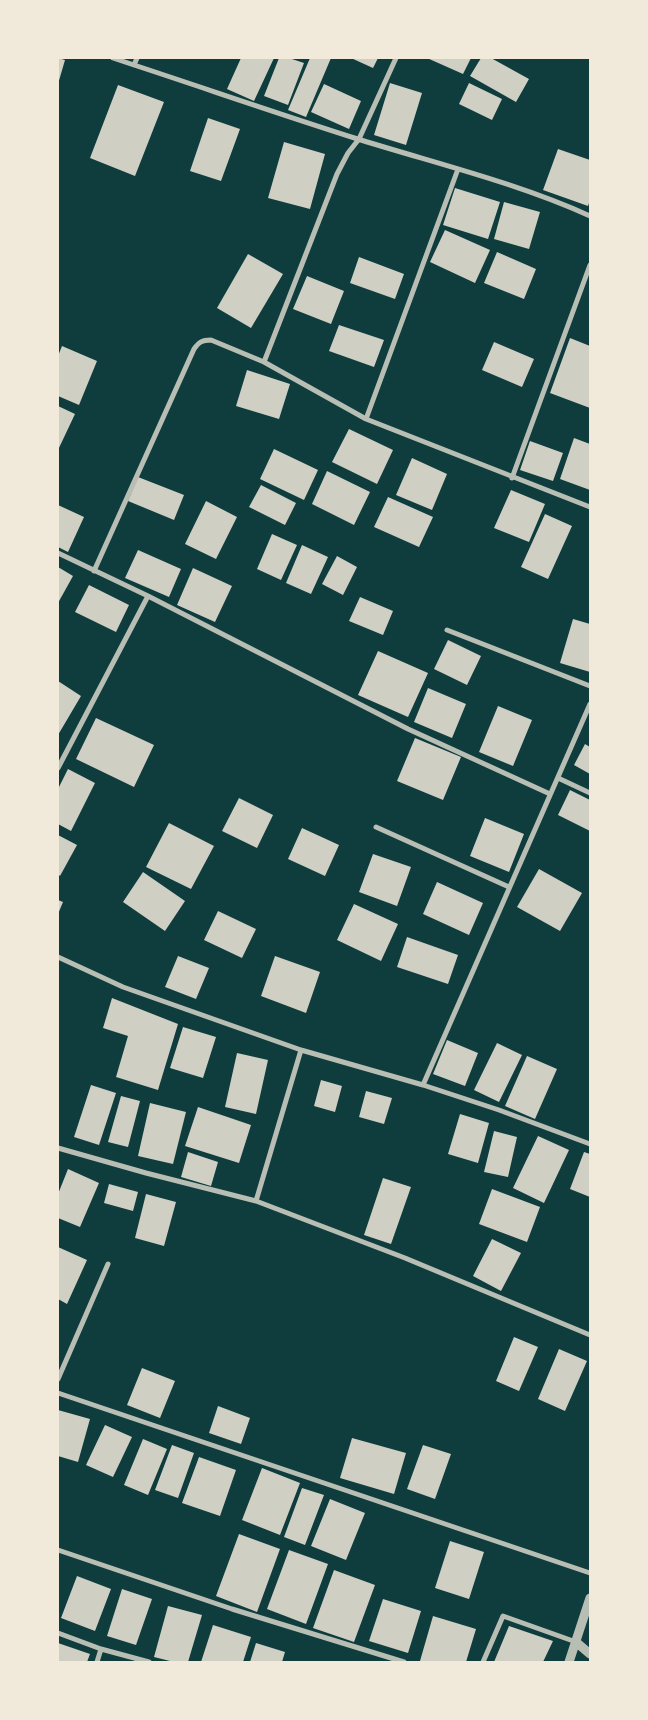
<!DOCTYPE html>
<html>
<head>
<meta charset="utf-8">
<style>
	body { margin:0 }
	#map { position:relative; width:648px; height:1720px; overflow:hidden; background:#0f3d3e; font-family:Figtree,sans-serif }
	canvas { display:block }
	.frame { position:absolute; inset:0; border:59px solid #f1e9da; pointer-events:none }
</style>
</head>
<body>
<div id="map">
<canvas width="648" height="1720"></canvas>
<div class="frame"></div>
</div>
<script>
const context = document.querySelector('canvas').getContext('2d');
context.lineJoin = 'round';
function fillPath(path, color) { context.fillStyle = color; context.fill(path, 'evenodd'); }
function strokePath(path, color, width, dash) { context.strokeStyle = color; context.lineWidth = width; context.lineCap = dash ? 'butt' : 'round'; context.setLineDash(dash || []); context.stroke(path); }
const building = new Path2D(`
	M58 58 65 60 58 84Z
	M241 58H274L254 101 227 89Z
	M279 58H289L304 63 288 105 264 96Z
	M310 58H331L306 117 288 110Z
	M351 58H378L373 68Z
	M427 58H471L463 74Z
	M481 58H491L529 79 516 102 470 76Z
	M390 83 422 93 406 145 374 135Z
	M469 83 502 99 492 120 459 104Z
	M324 84 361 101 349 129 311 112Z
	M118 85 164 102 135 176 90 158Z
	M208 118 240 129 221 181 190 171Z
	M284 142 325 154 310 209 268 198Z
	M558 149 590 160V200L588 206 543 190Z
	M455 188 500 202 488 239 443 225Z
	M504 202 540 212 529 249 494 239Z
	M445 230 490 250 475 283 430 262Z
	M497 252 536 269 524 299 484 283Z
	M248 254 283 274 251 328 217 308Z
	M359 257 404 274 395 299 350 283Z
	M307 276 344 291 331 324 293 309Z
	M339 325 384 340 374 367 329 351Z
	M570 338 590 346V408L550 393Z
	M494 342 534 359 522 387 482 370Z
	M62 346 97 361 79 405 58 396V356Z
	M247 370 290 384 279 419 236 406Z
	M58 406 75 414 58 450Z
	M349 429 393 450 377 484 332 462Z
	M574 438 590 444V490L560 479Z
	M530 441 563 453 553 481 520 470Z
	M274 449 318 470 304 500 260 479Z
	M412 458 447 474 432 510 396 495Z
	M327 471 370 492 354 525 312 504Z
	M138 477 184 495 174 520 128 501Z
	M261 485 296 503 285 525 249 507Z
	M511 490 545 504 529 542 494 528Z
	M388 497 433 517 419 547 374 527Z
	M206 501 237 517 216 559 185 544Z
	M58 505 84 517 68 552 58 547Z
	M545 514 572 526 548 579 521 567Z
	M272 534 297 545 281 580 257 569Z
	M302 545 328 557 311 594 286 583Z
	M138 550 181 569 169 597 125 578Z
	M337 556 357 567 343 595 322 584Z
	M58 567 73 576 58 603Z
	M193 568 232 586 215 622 177 605Z
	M89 585 129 605 116 632 75 612Z
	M360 597 393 611 383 635 349 621Z
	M573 619 590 624V672L560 663Z
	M448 640 481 656 467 685 434 669Z
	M378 651 428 673 408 717 358 695Z
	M58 681 81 696 58 735Z
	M428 688 466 704 452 738 414 722Z
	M498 706 532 720 513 766 479 752Z
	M96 718 154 745 134 787 76 759Z
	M415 738 461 757 443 800 397 781Z
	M585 744 590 747V774L574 765Z
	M68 769 95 783 71 831 58 824V789Z
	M570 790 590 800V831L558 815Z
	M239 798 273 815 257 848 222 831Z
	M485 818 524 834 509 872 470 856Z
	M169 823 214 846 191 889 146 867Z
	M302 828 339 845 325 876 288 859Z
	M58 835 77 845 60 876 58 874Z
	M373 854 411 867 397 906 359 892Z
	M539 869 582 893 560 931 517 907Z
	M143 872 185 901 165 931 123 902Z
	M437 882 483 903 469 935 423 914Z
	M58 900 63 902 58 914Z
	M354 904 398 924 381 961 337 940Z
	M218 911 256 929 242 958 204 940Z
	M407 937 458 955 448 984 397 967Z
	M178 956 209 968 196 999 165 987Z
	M275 956 320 972 306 1013 261 996Z
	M112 998 178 1024 158 1090 116 1077 128 1036 103 1028Z
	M183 1027 216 1037 203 1078 170 1068Z
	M447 1040 478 1053 465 1086 433 1074Z
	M497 1043 522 1055 499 1102 474 1090Z
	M237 1053 268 1060 256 1114 225 1107Z
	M527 1056 557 1069 535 1119 505 1106Z
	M321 1080 342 1086 335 1112 314 1106Z
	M91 1085 116 1093 99 1145 74 1137Z
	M366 1091 392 1098 384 1124 359 1117Z
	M121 1096 140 1101 128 1147 108 1142Z
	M150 1103 186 1112 173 1164 138 1156Z
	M198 1107 251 1125 239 1163 185 1146Z
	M460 1114 489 1123 478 1163 448 1154Z
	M494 1131 517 1137 508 1177 484 1172Z
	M538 1136 569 1150 544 1203 513 1188Z
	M188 1152 218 1162 211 1186 181 1177Z
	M584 1152 590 1154V1197L570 1189Z
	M68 1169 99 1183 80 1227 58 1218V1194Z
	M383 1178 411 1187 391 1244 364 1235Z
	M109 1184 138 1192 133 1211 104 1203Z
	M492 1189 540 1207 527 1242 479 1224Z
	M146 1194 176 1202 164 1246 135 1238Z
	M492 1239 521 1253 501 1291 473 1276Z
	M58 1247 87 1260 67 1304 58 1299Z
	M514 1337 538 1347 519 1391 496 1381Z
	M559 1349 587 1361 565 1411 538 1399Z
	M142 1368 175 1381 160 1418 127 1405Z
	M218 1406 250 1418 241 1444 209 1433Z
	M58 1410 90 1419 78 1462 58 1456Z
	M105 1425 132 1437 113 1477 86 1465Z
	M352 1438 406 1453 394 1494 340 1478Z
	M143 1439 167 1449 148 1495 124 1485Z
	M172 1445 194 1453 178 1498 155 1490Z
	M423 1445 451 1454 435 1499 407 1489Z
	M199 1457 236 1470 220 1516 182 1503Z
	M262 1468 300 1483 280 1535 242 1520Z
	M302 1488 324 1495 305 1545 284 1537Z
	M330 1499 365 1513 346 1560 311 1546Z
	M239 1534 280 1549 257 1612 216 1596Z
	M450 1541 484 1552 469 1599 435 1588Z
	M289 1550 328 1564 306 1624 267 1609Z
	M334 1570 375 1585 354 1642 313 1628Z
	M77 1576 111 1589 95 1631 61 1618Z
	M122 1589 152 1599 136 1645 107 1636Z
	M383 1599 421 1611 408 1653 369 1641Z
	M168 1606 202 1615 188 1662H174L154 1657Z
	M433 1616 476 1629 466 1662H425L420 1661Z
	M213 1625 251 1637 243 1662H201Z
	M509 1626 553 1641 543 1662H494Z
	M58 1643 90 1654 87 1662H58Z
	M256 1643 285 1652 282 1662H250Z`);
const minor = new Path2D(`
	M113 58 134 65 137 58
	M396 58 359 139 348 153 337 174 264 362 366 419 590 507
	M134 65C210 90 285 116 361 140 438 164 517 183 590 216
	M366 419 458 169
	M512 478 590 265
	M58 553 148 596 58 768
	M94 571 194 349C199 342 202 340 211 340L264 362
	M148 596 408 729 550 794
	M447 630 590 686
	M558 778 590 793
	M376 827 509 887
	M58 957 123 987 301 1050 423 1085 499 1110 590 1144
	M423 1085 590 704
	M58 1148 146 1173 256 1201 405 1258 590 1335
	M256 1201 301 1050
	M58 1379 108 1264
	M58 1393 590 1573
	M58 1550 232 1609 404 1662
	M58 1633 101 1649 149 1662
	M97 1662 101 1649
	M483 1662 503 1616 576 1642`);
const tertiary = new Path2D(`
	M576 1642 590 1654
	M569 1662 590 1598`);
fillPath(building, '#cfcfc3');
strokePath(minor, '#b8beb3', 5);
strokePath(tertiary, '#b8beb3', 9);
</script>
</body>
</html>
